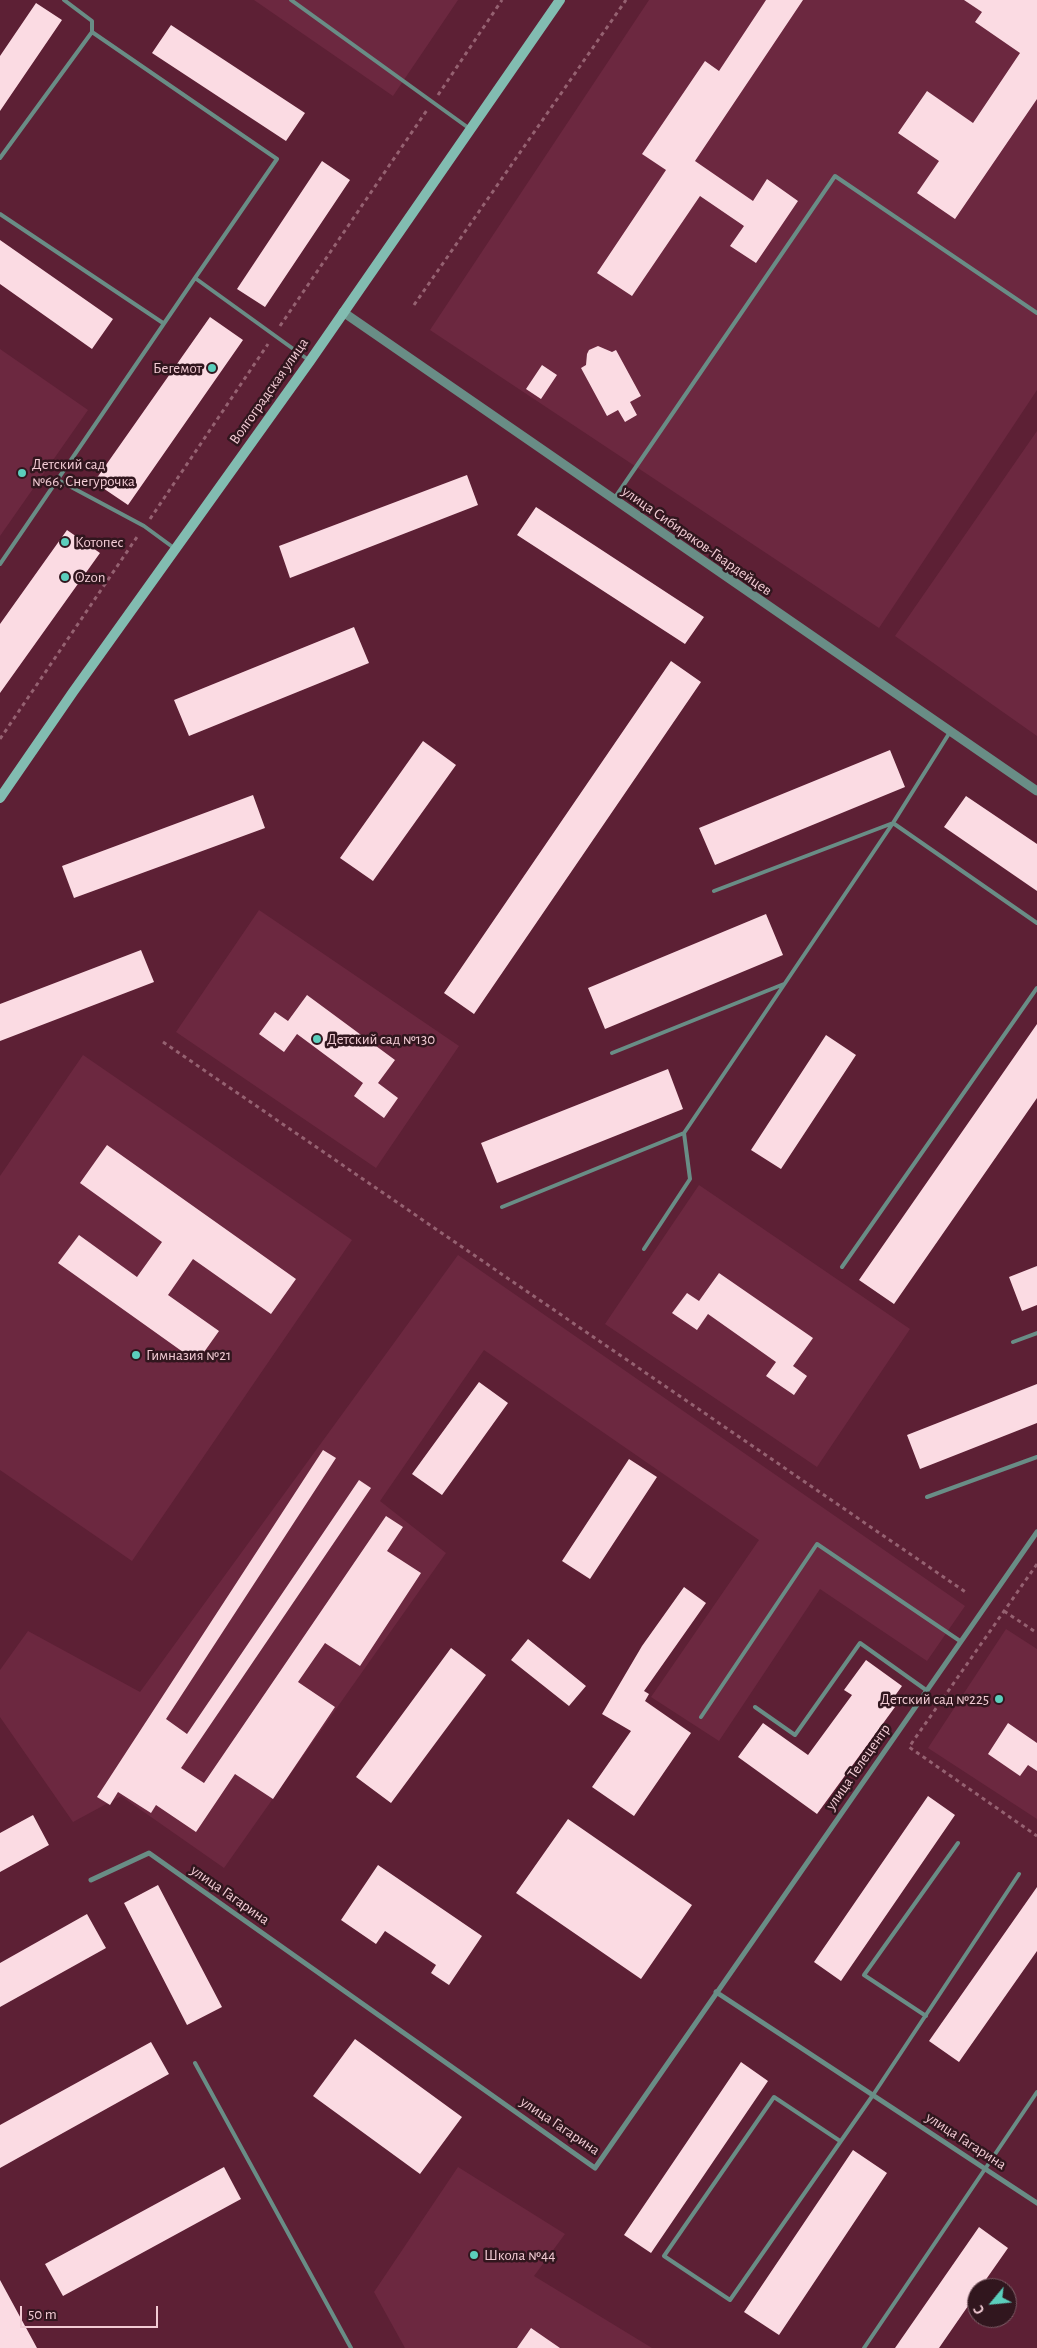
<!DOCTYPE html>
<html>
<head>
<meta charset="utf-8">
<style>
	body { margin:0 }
	#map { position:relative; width:1037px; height:2348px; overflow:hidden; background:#5d2035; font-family:"Alegreya Sans",sans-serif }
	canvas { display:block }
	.north { position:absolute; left:967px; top:2278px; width:50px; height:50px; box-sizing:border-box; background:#31161e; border:1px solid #7e5e67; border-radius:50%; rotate:242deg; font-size:14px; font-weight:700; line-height:20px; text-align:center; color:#f2cbd4 }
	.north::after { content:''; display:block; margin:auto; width:18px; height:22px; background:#5bcebc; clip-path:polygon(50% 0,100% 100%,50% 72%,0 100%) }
	.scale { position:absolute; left:20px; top:2306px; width:138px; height:22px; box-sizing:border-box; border:2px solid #f2cbd4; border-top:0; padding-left:6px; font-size:15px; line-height:18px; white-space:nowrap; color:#f2cbd4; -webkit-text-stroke:4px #31161e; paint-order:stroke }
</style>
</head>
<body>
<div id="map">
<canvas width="1037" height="2348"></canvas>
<div class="north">С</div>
<div class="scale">50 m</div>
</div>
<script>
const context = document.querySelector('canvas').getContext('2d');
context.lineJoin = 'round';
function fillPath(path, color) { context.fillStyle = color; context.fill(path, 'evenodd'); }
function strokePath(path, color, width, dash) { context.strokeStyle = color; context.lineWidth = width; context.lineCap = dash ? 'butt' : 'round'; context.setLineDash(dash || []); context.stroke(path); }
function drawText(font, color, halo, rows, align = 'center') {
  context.font = font + ' "Alegreya Sans",sans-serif'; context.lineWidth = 5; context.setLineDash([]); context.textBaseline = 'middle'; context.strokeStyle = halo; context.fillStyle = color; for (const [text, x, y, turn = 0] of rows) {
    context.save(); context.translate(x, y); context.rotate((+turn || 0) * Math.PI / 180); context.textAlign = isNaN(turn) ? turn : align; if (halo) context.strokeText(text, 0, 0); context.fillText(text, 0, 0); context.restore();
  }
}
const built = new Path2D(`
	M254 0H458L393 96Z
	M649 0H1037V390L879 628 430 330Z
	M0 349 88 410 0 536Z
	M1037 431V736L895 636Z
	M259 910 459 1046 376 1168 176 1032Z
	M83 1055 352 1240 132 1561 0 1470V1176Z
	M699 1185 910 1329 817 1467 605 1324Z
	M458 1255 965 1606 927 1661 820 1589 719 1741 651 1697 759 1540 484 1350 380 1501 446 1553 224 1868 121 1796 73 1822 0 1717V1670L28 1631 140 1692Z
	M1006 1629 1037 1649V1819L928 1748Z
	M458 2167 565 2234 534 2276 652 2348H405L374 2292Z`);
const building = new Path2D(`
	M766 0H803L695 161 753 201 767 179 798 201 756 263 730 246 744 226 700 196 632 296 597 273 666 170 642 154 705 61 719 71Z
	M964 0H1037V99L955 219 917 193 939 161 898 133 927 91 973 123 1020 53 975 22 982 12Z
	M36 3 62 20 0 111V56Z
	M171 25 305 113 286 141 152 53Z
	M322 161 350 180 265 307 237 289Z
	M0 240 113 319 92 349 0 284Z
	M210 317 243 340 128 505 94 482Z
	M598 346 612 352 616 350 641 396 630 402 637 415 625 422 618 410 607 416 581 368 586 365 587 354 589 350Z
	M542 365 557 375 541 399 526 389Z
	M467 475 478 505 290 578 279 546Z
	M536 507 704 617 685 644 517 535Z
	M67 530 100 553 0 693V624Z
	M354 627 369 663 189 736 174 700Z
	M671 661 701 682 474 1014 444 993Z
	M423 741 456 765 373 881 340 858Z
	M890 750 905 787 715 865 699 828Z
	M253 795 265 828 74 898 62 866Z
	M966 796 1037 844V891L944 827Z
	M766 914 783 955 605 1029 588 988Z
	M141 950 154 982 0 1041V1004Z
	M307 995 395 1060 378 1083 398 1098 384 1118 354 1096 363 1083 297 1034 284 1052 259 1034 275 1012 288 1021Z
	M1037 1024V1098L894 1304 859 1280Z
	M826 1035 856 1055 781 1169 751 1150Z
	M668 1069 683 1109 497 1183 481 1143Z
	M107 1145 296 1279 271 1314 193 1259 168 1295 219 1331 197 1362 58 1263 79 1235 137 1277 162 1242 80 1183Z
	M1037 1266V1305L1022 1311 1009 1277Z
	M719 1273 813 1338 793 1366 807 1376 794 1395 766 1376 776 1362 708 1314 697 1330 672 1313 687 1293 699 1301Z
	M479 1382 508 1403 442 1495 412 1474Z
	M1037 1384V1423L920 1469 907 1435Z
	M323 1450 336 1458 166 1719 187 1734 359 1480 371 1488 181 1768 204 1783 386 1516 403 1527 387 1551 421 1573 360 1666 325 1643 298 1682 335 1707 273 1799 235 1774 196 1832 156 1805 151 1813 118 1792 110 1805 97 1797Z
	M629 1459 657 1477 590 1579 562 1561Z
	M684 1587 706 1603 644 1691 649 1694 645 1701 691 1733 634 1816 592 1787 631 1731 602 1714 642 1646Z
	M528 1639 586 1686 569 1706 511 1660Z
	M451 1648 486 1675 391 1803 356 1777Z
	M866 1660 902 1686 889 1704 895 1707 817 1814 738 1757 763 1723 808 1755 852 1695 844 1690Z
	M1008 1723 1037 1743V1771L1028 1765 1020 1776 988 1754Z
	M928 1796 955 1815 841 1981 814 1962Z
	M33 1815 49 1845 0 1872V1833Z
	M568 1819 692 1905 641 1979 516 1893Z
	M378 1865 482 1936 449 1985 431 1973 436 1965 385 1931 376 1944 341 1920Z
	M158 1885 222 2007 187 2025 124 1903Z
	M1037 1887V1951L959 2062 929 2041Z
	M87 1914 106 1948 0 2007V1963Z
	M355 2039 462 2117 420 2174 313 2096Z
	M151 2042 169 2074 0 2168V2125Z
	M741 2062 768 2081 651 2253 624 2235Z
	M853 2150 887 2173 779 2335 744 2312Z
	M224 2167 241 2199 63 2296 45 2264Z
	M979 2227 1008 2248 980 2288H977V2293L939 2348H895Z
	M0 2280 37 2348H0Z
	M531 2328 560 2348H517Z`);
const path = new Path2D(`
	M438 95 502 0
	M414 305 626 0
	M280 326 427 110
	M150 519 268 344
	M0 739 139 534
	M163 1042 967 1593
	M1037 1564 909 1747 1037 1836
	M1004 1611 1037 1633`);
const service = new Path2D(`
	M64 0 92 21V32
	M291 0 470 129
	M0 158 92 32 277 159 195 278 310 361
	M0 214 163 323
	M58 480 144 526 174 548
	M614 499 835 176 1037 313
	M0 564 195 278
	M714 891 893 823 1037 923
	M612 1053 784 984
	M502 1207 684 1133 893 823 950 732
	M644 1249 690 1179 684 1133
	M842 1267 1037 988
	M1013 1342 1037 1333
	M927 1497 1037 1457
	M755 1707 795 1735 860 1643 926 1690
	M701 1717 817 1544 960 1641
	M926 2016 864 1975 958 1843
	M195 2063 351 2348
	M840 2141 774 2097 664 2256 730 2300 873 2095 1019 1874
	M864 2348 1037 2092`);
const minor = new Path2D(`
	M91 1880 149 1853 595 2168 1037 1532
	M716 1992 1037 2203`);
const tertiary = new Path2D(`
	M343 312 1037 791`);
const secondary = new Path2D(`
	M0 798 73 692 310 361 560 0`);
const markers = [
	[212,368,5,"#5bcebc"],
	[22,473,5,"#5bcebc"],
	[65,542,5,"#5bcebc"],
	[65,577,5,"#5bcebc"],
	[317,1039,5,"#5bcebc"],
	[136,1355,5,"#5bcebc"],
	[999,1699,5,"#5bcebc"],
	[474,2255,5,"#5bcebc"]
];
const poiNames = [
	["Бегемот",202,368,"right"],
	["Детский сад",32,464],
	["№66, Снегурочка",32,481],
	["Котопес",75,542],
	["Ozon",75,577],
	["Детский сад №130",327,1039],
	["Гимназия №21",146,1355],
	["Детский сад №225",989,1699,"right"],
	["Школа №44",484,2255]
];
const streetNames = [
	["Волгоградская улица",269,391,-55],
	["улица Сибиряков-Гвардейцев",697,541,35],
	["улица Телецентр",858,1767,-55],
	["улица Гагарина",230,1895,35],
	["улица Гагарина",560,2126,34],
	["улица Гагарина",966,2141,33]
];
fillPath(built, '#6c2840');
fillPath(building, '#fbdbe3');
strokePath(path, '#956171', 3, [4, 4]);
strokePath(service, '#698d86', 4);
strokePath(minor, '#698d86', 5);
strokePath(tertiary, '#698d86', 9);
strokePath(secondary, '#82bcb1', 10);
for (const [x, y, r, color] of markers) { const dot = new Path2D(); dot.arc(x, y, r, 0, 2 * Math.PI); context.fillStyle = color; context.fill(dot); strokePath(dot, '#31161e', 2); }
drawText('15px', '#f2cbd4', '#31161e', poiNames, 'left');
drawText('15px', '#f2cbd4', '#31161e', streetNames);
</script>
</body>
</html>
